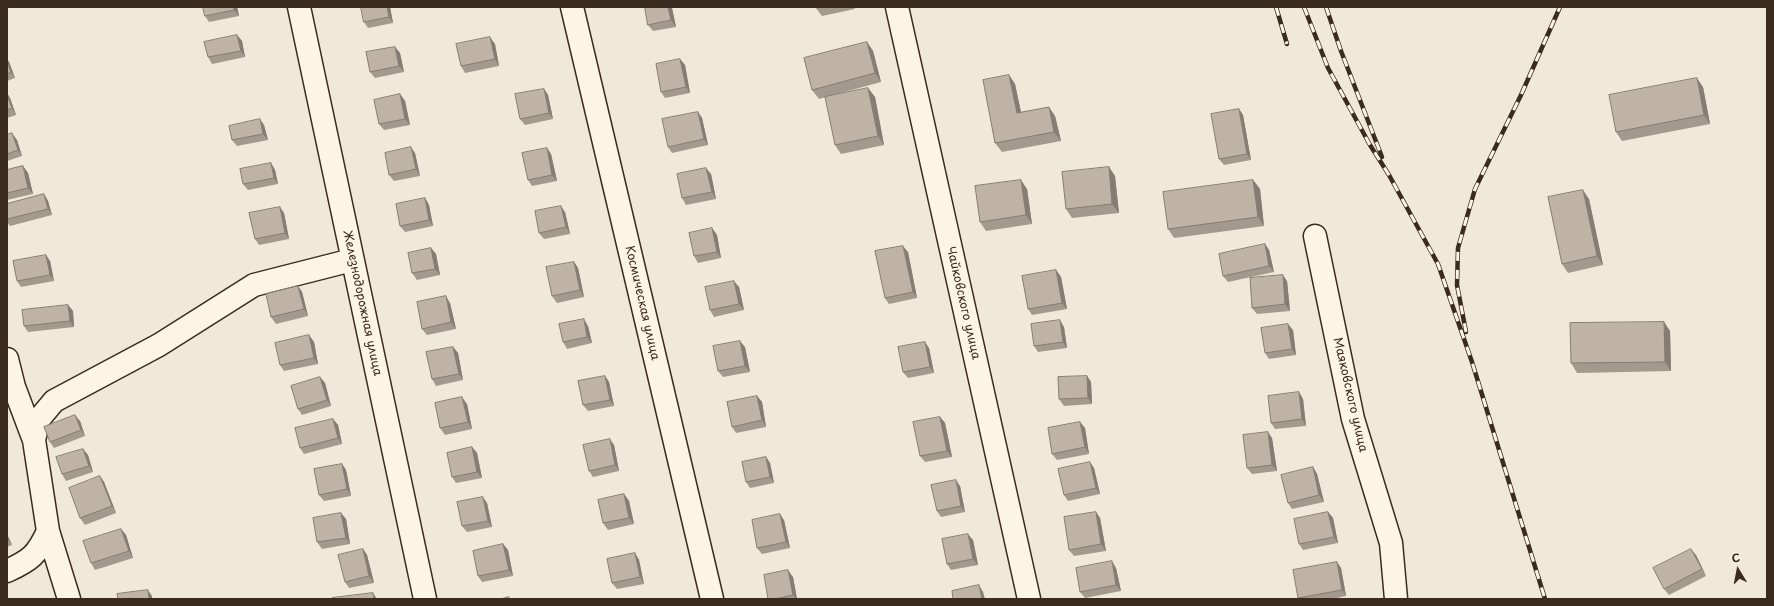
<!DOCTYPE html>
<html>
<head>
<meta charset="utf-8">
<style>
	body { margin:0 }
	#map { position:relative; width:1774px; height:606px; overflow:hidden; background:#f0e9d9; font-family:"Playpen Sans",sans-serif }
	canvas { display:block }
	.frame { position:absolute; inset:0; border:8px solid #3b2a1e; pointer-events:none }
	.north { position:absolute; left:1718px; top:550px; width:40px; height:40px; -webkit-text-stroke:3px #fcf5e5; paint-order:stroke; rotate:350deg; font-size:11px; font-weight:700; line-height:16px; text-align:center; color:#3b2a1e }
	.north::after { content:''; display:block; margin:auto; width:14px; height:18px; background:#3b2a1e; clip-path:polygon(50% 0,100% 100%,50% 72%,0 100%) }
</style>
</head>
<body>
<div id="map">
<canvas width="1774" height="606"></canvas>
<div class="frame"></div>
<div class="north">С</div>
</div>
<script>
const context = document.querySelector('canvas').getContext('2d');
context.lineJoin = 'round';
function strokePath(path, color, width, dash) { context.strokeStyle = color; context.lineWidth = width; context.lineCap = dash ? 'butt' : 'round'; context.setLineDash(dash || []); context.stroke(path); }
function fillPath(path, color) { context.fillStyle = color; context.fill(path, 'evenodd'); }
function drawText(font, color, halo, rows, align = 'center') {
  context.font = font + ' "Playpen Sans",sans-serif'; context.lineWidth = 4; context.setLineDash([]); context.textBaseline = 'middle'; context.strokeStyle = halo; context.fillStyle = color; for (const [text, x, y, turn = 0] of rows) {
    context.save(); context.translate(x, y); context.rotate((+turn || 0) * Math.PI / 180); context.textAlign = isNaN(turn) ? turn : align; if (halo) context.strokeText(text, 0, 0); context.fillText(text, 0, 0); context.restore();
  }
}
const minor = new Path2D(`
	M299 7 425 599
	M572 7 712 599
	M897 7 1029 599
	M1315 236 1353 419 1391 543 1396 599
	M7 359 14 387 34 440 48 531 69 599
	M34 440 39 419 54 401 159 345 254 285 352 260
	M7 571C31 560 37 555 48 531`);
const rail = new Path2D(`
	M1276 7 1287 44
	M1304 7 1328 68 1370 145 1389 175 1438 264 1472 362 1545 599
	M1326 7 1341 51 1382 157
	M1466 332 1457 285 1458 248 1475 189 1521 95 1560 7`);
const wall = new Path2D(`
	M237 7 239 16 209 22 205 16Z
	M390 7 393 23 368 28 364 22Z
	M645 7H671L672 8 676 27 653 31 648 25Z
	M815 7H854L855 9 822 16Z
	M237 35 242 41 245 57 212 64 208 57Z
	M867 42 873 51 881 82 819 99 812 90Z
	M495 44 499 66 465 73 461 66Z
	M395 47 400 53 404 72 375 78 370 72Z
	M7 59 9 62 15 78 7 81Z
	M680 59 685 65 690 93 665 98 661 92Z
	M1009 75 1015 84 1021 112 1055 116 1061 141 1002 152 995 143Z
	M1703 87 1710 124 1622 141 1616 132Z
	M868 88 875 97 884 145 841 154 835 145Z
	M544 89 548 95 553 119 525 125 520 119Z
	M7 93 10 98 16 115 7 118Z
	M400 94 405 101 410 125 384 130 379 124Z
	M1239 109 1243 115 1251 160 1224 165 1219 159Z
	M698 112 702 118 708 145 672 153 668 147Z
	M264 125 268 140 237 146 232 140Z
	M7 135 17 140 22 156 7 161Z
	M547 148 551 154 557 181 532 186 528 180Z
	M415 153 420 176 394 181 389 175Z
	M271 163 275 170 278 184 248 190 243 184Z
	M23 166 28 173 33 194 7 200V170Z
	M1109 167 1115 176 1119 213 1072 218 1066 209Z
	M711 174 716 199 686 205 682 198Z
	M1253 180 1260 189 1264 226 1174 238 1168 229Z
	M1027 189 1032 224 986 231 980 222Z
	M44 194 48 201 52 215 10 226 7 222V204Z
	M425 198 429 205 433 226 405 232 400 226Z
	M1589 199 1603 265 1568 273 1562 264Z
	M565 212 570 234 544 239 539 233Z
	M284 213 289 239 259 245 255 239Z
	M712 228 717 235 721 258 698 263 694 256Z
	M1265 244 1269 250 1274 272 1228 282 1223 276Z
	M431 248 436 254 440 275 417 280 412 273Z
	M908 252 917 298 889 304 885 298Z
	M46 255 50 261 54 281 21 287 17 281Z
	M574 262 578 268 584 297 557 303 552 296Z
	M1056 270 1061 277 1067 309 1032 315 1028 309Z
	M1287 281 1290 311 1257 314 1252 308Z
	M298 286 302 292 308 316 276 324 271 317Z
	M739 287 744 310 714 317 710 310Z
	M450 303 456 329 427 335 422 329Z
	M68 305 73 311 74 327 28 332 24 326Z
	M1664 322 1670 331 1671 371 1577 373 1571 363Z
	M588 326 592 343 567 349 563 342Z
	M1064 327 1067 348 1038 352 1034 346Z
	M1293 330 1296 355 1269 359 1265 353Z
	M309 335 314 342 318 364 284 371 280 365Z
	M453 347 458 353 463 380 436 386 432 379Z
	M745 347 750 372 723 377 718 371Z
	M929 348 934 373 908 378 903 372Z
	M605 376 609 382 614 406 588 411 583 405Z
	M1087 376 1091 382 1092 404 1064 406 1059 399Z
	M320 377 325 383 331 406 302 415 298 409Z
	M1299 392 1303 399 1306 426 1275 429 1271 423Z
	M757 396 762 402 766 427 736 433 732 427Z
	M467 404 472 429 445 435 440 428Z
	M940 417 945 423 952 457 925 462 920 456Z
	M333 419 338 425 342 444 304 454 300 448Z
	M80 421 85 436 54 448 50 442Z
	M1080 422 1085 428 1089 454 1057 460 1052 454Z
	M1272 438 1277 471 1252 474 1247 468Z
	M614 445 619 471 593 477 589 471Z
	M472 447 477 453 482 478 456 483 452 477Z
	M83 449 88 455 93 472 66 481 62 474Z
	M766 457 770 463 774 483 750 488 746 482Z
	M342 464 346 470 351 496 324 501 319 495Z
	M1313 467 1317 474 1324 502 1292 509 1288 503Z
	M1094 468 1100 494 1068 501 1064 495Z
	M100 476 104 482 116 513 85 525 80 518Z
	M960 486 965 512 941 517 937 511Z
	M624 494 629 501 634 524 608 530 603 523Z
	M487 503 492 527 467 532 462 526Z
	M1096 512 1100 518 1106 551 1074 556 1069 550Z
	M1328 512 1333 518 1338 543 1303 550 1299 544Z
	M341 513 346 519 350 544 322 549 317 542Z
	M784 520 790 548 762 554 757 548Z
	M121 529 126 535 133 558 95 570 91 563Z
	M7 534 12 545 7 547Z
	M973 540 978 565 951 570 947 564Z
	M503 544 508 550 513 576 482 582 478 576Z
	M363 549 367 555 374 583 349 588 345 582Z
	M635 553 639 560 644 584 617 589 612 583Z
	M1696 555 1706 576 1669 595 1664 589Z
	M1337 562 1341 568 1346 596 1332 599H1299L1298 598Z
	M1116 568 1121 591 1085 598 1080 592Z
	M793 577 797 599H768Z`);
const shadedWall = new Path2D(`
	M234 7H237L239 16 234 10Z
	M387 7H390L393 23 389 17Z
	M668 7H671L672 8 676 27 671 20Z
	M237 35 242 41 245 57 241 51Z
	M490 37 495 44 499 66 495 59Z
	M867 42 873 51 881 82 875 73Z
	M395 47 400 53 404 72 399 66Z
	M7 59 9 62 15 78 11 72 7 61Z
	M680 59 685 65 690 93 686 87Z
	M1009 75 1015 84 1023 122 1017 113Z
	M1697 78 1703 87 1710 124 1704 115Z
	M868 88 875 97 884 145 878 136Z
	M544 89 548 95 553 119 549 113Z
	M7 93 10 98 16 115 12 108Z
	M400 94 405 101 410 125 405 119Z
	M1049 107 1055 116 1061 141 1054 132Z
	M1239 109 1243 115 1251 160 1247 154Z
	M698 112 702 118 708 145 704 139Z
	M260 119 264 125 268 140 263 134Z
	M12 133 17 140 22 156 18 150Z
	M411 147 415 153 420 176 416 169Z
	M547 148 551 154 557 181 552 175Z
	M271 163 275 170 278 184 274 178Z
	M23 166 28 173 33 194 28 188Z
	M1109 167 1115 176 1119 213 1112 204Z
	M706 168 711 174 716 199 712 192Z
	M1021 180 1027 189 1032 224 1026 215Z
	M1253 180 1260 189 1264 226 1258 217Z
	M1583 190 1589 199 1603 265 1597 256Z
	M44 194 48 201 52 215 48 209Z
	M425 198 429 205 433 226 429 220Z
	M561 206 565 212 570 234 566 227Z
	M280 207 284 213 289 239 285 233Z
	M712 228 717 235 721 258 717 252Z
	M1265 244 1269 250 1274 272 1269 266Z
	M903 246 908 252 917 298 913 292Z
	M431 248 436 254 440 275 435 269Z
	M46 255 50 261 54 281 50 275Z
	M574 262 578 268 584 297 580 290Z
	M1056 270 1061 277 1067 309 1062 303Z
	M1283 275 1287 281 1290 311 1285 304Z
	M734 281 739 287 744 310 739 304Z
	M298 286 302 292 308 316 304 309Z
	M446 296 450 303 456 329 451 322Z
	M68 305 73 311 74 327 70 321Z
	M584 319 588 326 592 343 587 337Z
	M1060 320 1064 327 1067 348 1063 342Z
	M1664 322 1670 331 1671 371 1665 362Z
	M1288 324 1293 330 1296 355 1292 349Z
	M309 335 314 342 318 364 314 358Z
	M740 341 745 347 750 372 745 366Z
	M925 342 929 348 934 373 930 367Z
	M453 347 458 353 463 380 459 374Z
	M605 376 609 382 614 406 610 400Z
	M1087 376 1091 382 1092 404 1088 398Z
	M320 377 325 383 331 406 327 400Z
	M1299 392 1303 399 1306 426 1302 419Z
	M757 396 762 402 766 427 762 420Z
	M462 397 467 404 472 429 468 422Z
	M75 415 80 421 85 436 81 430Z
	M940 417 945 423 952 457 947 451Z
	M333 419 338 425 342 444 338 438Z
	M1080 422 1085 428 1089 454 1085 447Z
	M1268 432 1272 438 1277 471 1272 465Z
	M610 439 614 445 619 471 615 465Z
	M472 447 477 453 482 478 477 472Z
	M83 449 88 455 93 472 89 466Z
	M766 457 770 463 774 483 770 477Z
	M1090 462 1094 468 1100 494 1096 488Z
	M342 464 346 470 351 496 347 489Z
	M1313 467 1317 474 1324 502 1319 495Z
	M100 476 104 482 116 513 112 506Z
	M956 480 960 486 965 512 961 506Z
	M624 494 629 501 634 524 629 518Z
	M483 497 487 503 492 527 488 521Z
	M1096 512 1100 518 1106 551 1101 544Z
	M1328 512 1333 518 1338 543 1334 537Z
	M341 513 346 519 350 544 346 538Z
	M780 514 784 520 790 548 786 542Z
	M121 529 126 535 133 558 129 551Z
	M7 534 12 545 7 538Z
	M968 534 973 540 978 565 973 559Z
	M503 544 508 550 513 576 509 570Z
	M363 549 367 555 374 583 369 576Z
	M1691 549 1696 555 1706 576 1702 569Z
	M635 553 639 560 644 584 640 577Z
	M1112 561 1116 568 1121 591 1116 585Z
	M1337 562 1341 568 1346 596 1342 590Z
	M788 570 793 577 797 599H796L793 595Z
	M979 585 983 592 985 599H982Z
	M148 590 152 596V599H149Z
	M373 593 377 599H374Z`);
const building = new Path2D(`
	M203 7H234V10L205 16Z
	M361 7H387L389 17 364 22Z
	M645 7H668L671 20 648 25Z
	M237 35 241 51 208 57 204 42Z
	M490 37 495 59 461 66 456 44Z
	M867 42 875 73 812 90 804 58Z
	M395 47 399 66 370 72 366 52Z
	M680 59 686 87 661 92 656 64Z
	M7 61 11 72 7 74Z
	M1009 75 1017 113 1049 107 1054 132 995 143 983 80Z
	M1697 78 1704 115 1616 132 1609 95Z
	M868 88 878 136 835 145 825 97Z
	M544 89 549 113 520 119 515 94Z
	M400 94 405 119 379 124 374 100Z
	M7 95 12 108 7 110Z
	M1239 109 1247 154 1219 159 1211 114Z
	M698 112 704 139 668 147 662 119Z
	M260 119 263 134 232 140 229 126Z
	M12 133 18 150 7 154V135Z
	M411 147 416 169 389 175 385 153Z
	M547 148 552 175 528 180 522 153Z
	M271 163 274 178 243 184 240 169Z
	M23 166 28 188 7 193V170Z
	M1109 167 1112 204 1066 209 1062 172Z
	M706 168 712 192 682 198 677 174Z
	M1021 180 1026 215 980 222 975 186Z
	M1253 180 1258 217 1168 229 1163 192Z
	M1583 190 1597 256 1562 264 1548 197Z
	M44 194 48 209 7 219V204Z
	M425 198 429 220 400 226 396 204Z
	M561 206 566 227 539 233 535 211Z
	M280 207 285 233 255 239 249 213Z
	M712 228 717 252 694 256 689 233Z
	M1265 244 1269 266 1223 276 1219 254Z
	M903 246 913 292 885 298 875 251Z
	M431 248 435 269 412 273 408 253Z
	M46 255 50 275 17 281 13 261Z
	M574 262 580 290 552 296 546 267Z
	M1056 270 1062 303 1028 309 1022 276Z
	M1283 275 1285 304 1252 308 1250 278Z
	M734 281 739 304 710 310 705 287Z
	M298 286 304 309 271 317 266 294Z
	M446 296 451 322 422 329 417 302Z
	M68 305 70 321 24 326 22 310Z
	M584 319 587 337 563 342 559 324Z
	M1060 320 1063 342 1034 346 1031 324Z
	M1664 322 1665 362 1571 363 1570 323Z
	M1288 324 1292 349 1265 353 1261 328Z
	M309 335 314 358 280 365 275 343Z
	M740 341 745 366 718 371 713 346Z
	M925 342 930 367 903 372 898 347Z
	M453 347 459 374 432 379 426 352Z
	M605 376 610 400 583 405 578 381Z
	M1087 376 1088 398 1059 399 1058 377Z
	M320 377 327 400 298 409 291 386Z
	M1299 392 1302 419 1271 423 1268 396Z
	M757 396 762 420 732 427 727 402Z
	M462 397 468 422 440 428 435 403Z
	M75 415 81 430 50 442 44 427Z
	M940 417 947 451 920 456 913 422Z
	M333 419 338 438 300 448 295 428Z
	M1080 422 1085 447 1052 454 1048 428Z
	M1268 432 1272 465 1247 468 1243 435Z
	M610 439 615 465 589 471 583 445Z
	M472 447 477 472 452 477 447 453Z
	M83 449 89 466 62 474 56 457Z
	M766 457 770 477 746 482 742 462Z
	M1090 462 1096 488 1064 495 1058 469Z
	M342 464 347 489 319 495 314 469Z
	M1313 467 1319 495 1288 503 1281 475Z
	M100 476 112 506 80 518 69 488Z
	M956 480 961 506 937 511 931 485Z
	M624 494 629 518 603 523 598 500Z
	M483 497 488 521 462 526 457 502Z
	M1096 512 1101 544 1069 550 1064 517Z
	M1328 512 1334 537 1299 544 1294 519Z
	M341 513 346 538 317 542 313 518Z
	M780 514 786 542 757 548 752 520Z
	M121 529 129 551 91 563 83 541Z
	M968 534 973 559 947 564 942 539Z
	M503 544 509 570 478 576 473 551Z
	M363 549 369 576 345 582 338 555Z
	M1691 549 1702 569 1664 589 1653 568Z
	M635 553 640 577 612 583 607 559Z
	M1112 561 1116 585 1080 592 1076 568Z
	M1337 562 1342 590 1298 598 1293 570Z
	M788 570 793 595 775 599H768L764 575Z
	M979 585 982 599H953L952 591Z
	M148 590 149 599H118L117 594Z
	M373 593 374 599H332V598Z
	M509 597V599H501Z`);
const streetNames = [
	["Железнодорожная улица",362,303,78],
	["Космическая улица",642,303,77],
	["Чайковского улица",963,303,77],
	["Маяковского улица",1350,395,77]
];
strokePath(minor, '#3b2a1e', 25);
strokePath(minor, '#fcf5e5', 22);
strokePath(rail, '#3b2a1e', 4.5);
strokePath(rail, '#fcf5e5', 3, [9]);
fillPath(wall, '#a39a8d');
fillPath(shadedWall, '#857d73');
fillPath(building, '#beb3a4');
strokePath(building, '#857d73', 1);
drawText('12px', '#3b2a1e', '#fcf5e5', streetNames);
</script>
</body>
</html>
